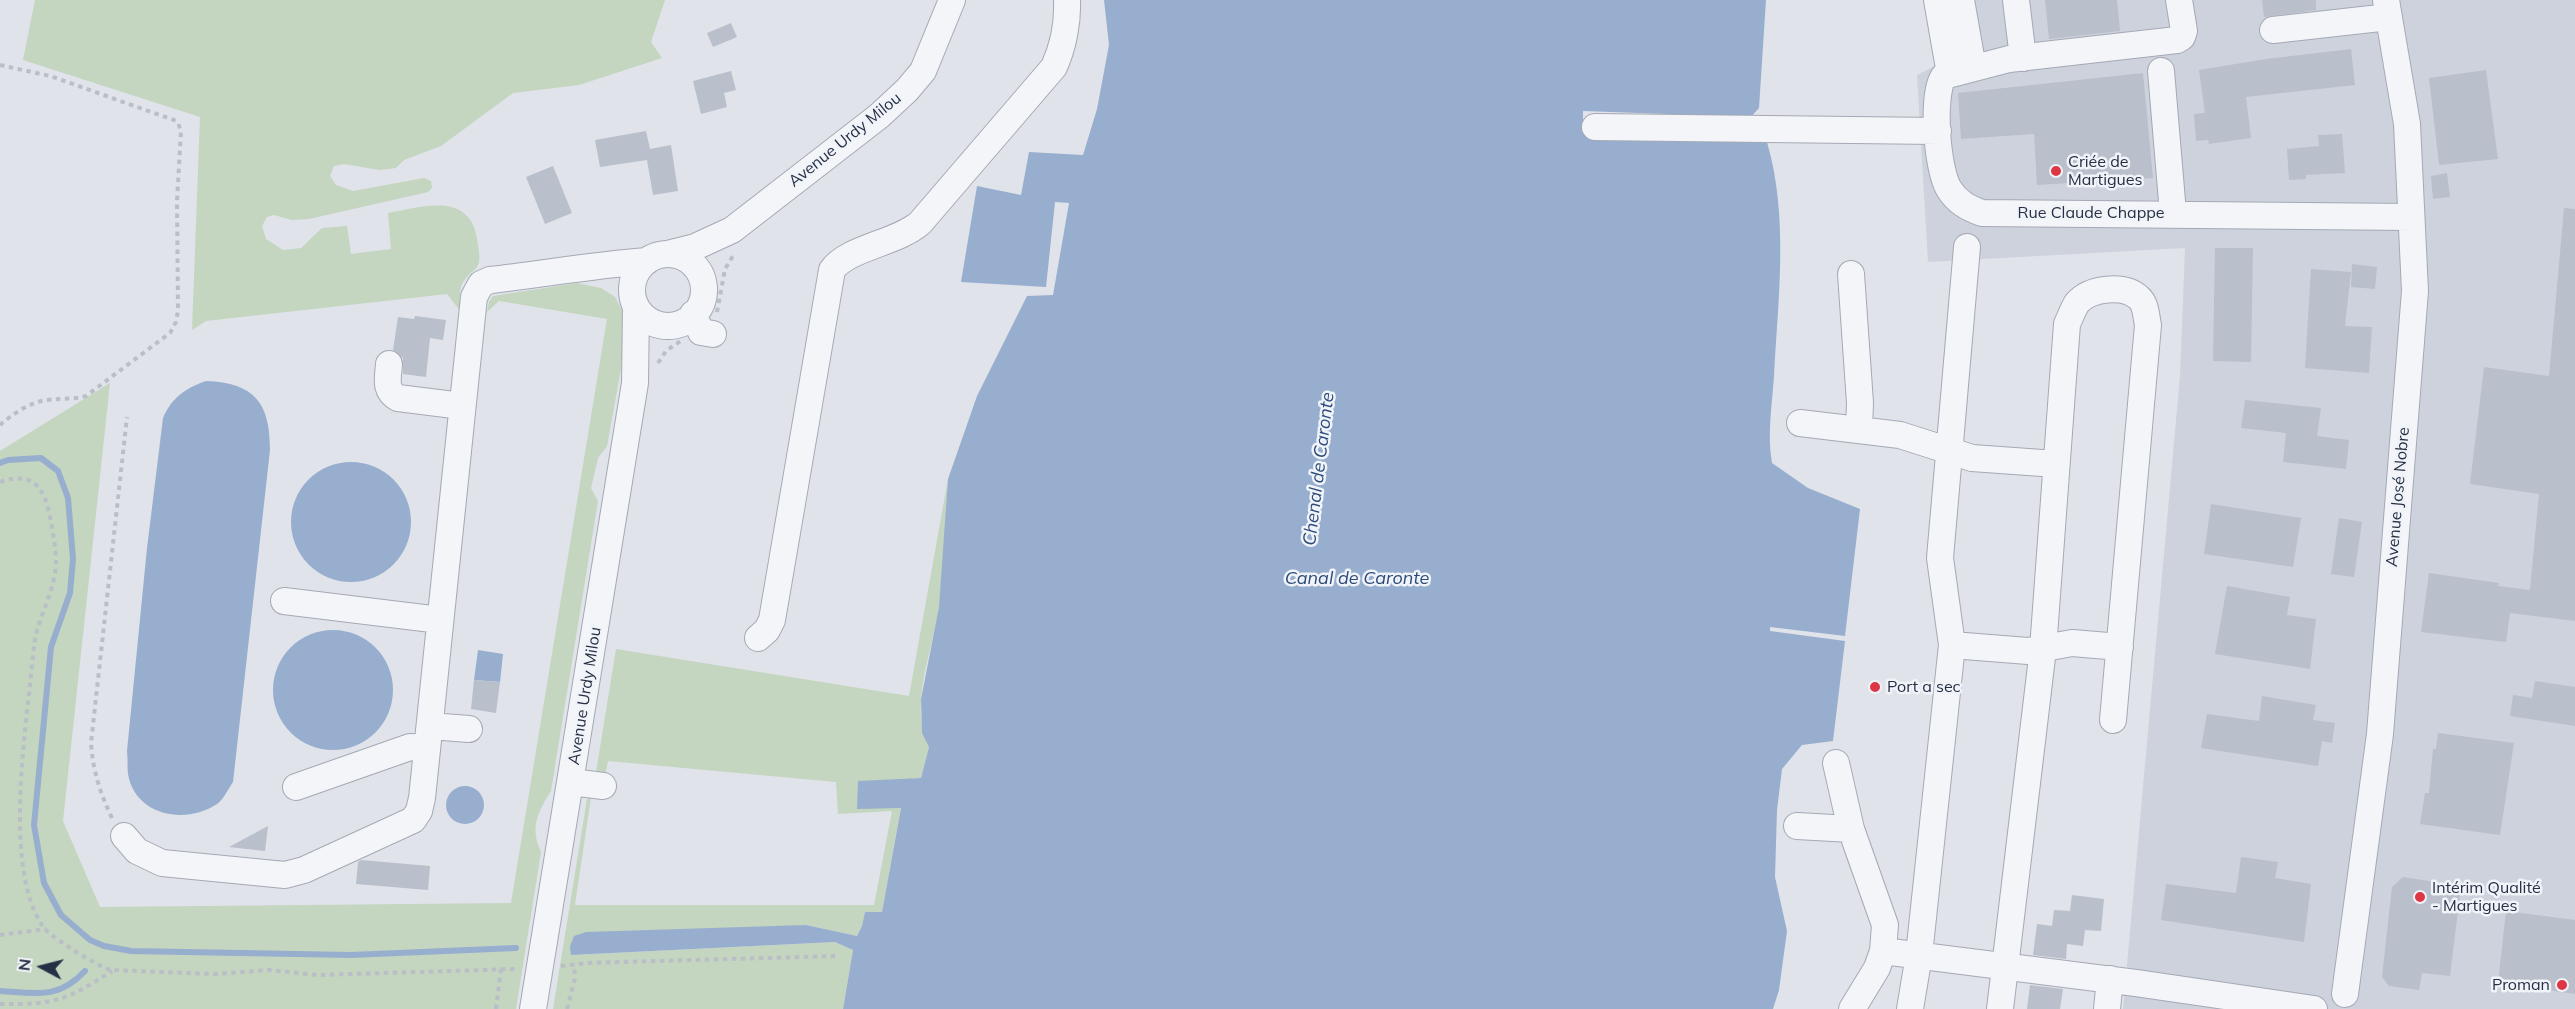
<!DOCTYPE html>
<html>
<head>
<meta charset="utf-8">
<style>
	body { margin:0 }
	#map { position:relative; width:2575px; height:1009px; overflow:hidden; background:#e0e3ea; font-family:Mulish,sans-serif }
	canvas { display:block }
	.north { position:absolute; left:12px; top:937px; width:60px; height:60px; -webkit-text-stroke:4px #f0f3f8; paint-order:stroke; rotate:277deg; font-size:16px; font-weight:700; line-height:24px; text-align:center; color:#262f44 }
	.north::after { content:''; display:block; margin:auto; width:21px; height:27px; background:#262f44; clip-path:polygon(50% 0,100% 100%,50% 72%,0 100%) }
</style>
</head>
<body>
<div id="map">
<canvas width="2575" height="1009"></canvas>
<div class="north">N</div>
</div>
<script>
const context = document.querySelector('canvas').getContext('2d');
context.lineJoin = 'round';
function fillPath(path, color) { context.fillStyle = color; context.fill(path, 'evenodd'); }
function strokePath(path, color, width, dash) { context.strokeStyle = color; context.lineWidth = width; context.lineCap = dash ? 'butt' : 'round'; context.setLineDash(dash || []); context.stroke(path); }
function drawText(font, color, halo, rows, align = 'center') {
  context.font = font + ' Mulish,sans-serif'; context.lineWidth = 5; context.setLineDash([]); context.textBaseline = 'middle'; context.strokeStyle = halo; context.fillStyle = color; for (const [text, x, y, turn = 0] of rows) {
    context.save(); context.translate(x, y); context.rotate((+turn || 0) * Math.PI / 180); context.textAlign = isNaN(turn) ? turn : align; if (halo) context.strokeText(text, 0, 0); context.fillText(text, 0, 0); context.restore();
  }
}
const built = new Path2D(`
	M1974 0H2575V1009H2123L2180 376 2185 248 1928 262 1917 75 1981 42Z`);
const green = new Path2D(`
	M35 0H665L651 42 662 58 579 85 513 93 441 146 404 160 396 168 379 170 344 164 334 166 330 176 336 185 353 191 424 178 431 181 432 188 428 192 309 219 292 220 274 215 267 217 262 226 266 239 283 250 301 248 322 228 347 226 351 254 391 249 388 213C421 207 470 191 477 239 478 248 482 259 477 267 475 270 470 273 467 277 457 287 460 299 461 312L447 294 206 321 192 330 200 117 23 60Z
	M577 283 601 288 615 297 623 312 625 326 621 369 607 446 598 458 591 488 598 501 551 791C537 813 530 828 541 852L516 1009H0V451L110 383 63 821 100 907 511 903 607 319 499 301 487 312 489 302 493 296Z
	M948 479C945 521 945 565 939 607 933 651 908 705 929 747L921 778H913L901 807 882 912H865L862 926 857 936 806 925 571 955 835 942 853 950 843 1009H553L587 799 591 797 575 905H874L892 811 838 814 836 782 608 761 605 777 596 772 616 649 909 696Z`);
const water = new Path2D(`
	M1104 0H1766L1759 108 1751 117 1583 111V132L1767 142C1789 217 1778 300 1774 376 1772 406 1767 434 1772 463L1808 488 1860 509 1845 636 1770 627V631L1845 641 1833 741 1802 745 1782 769 1777 810 1775 877 1787 931 1779 990 1773 1009H843L853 950 835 942 571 955 570 946 574 936 586 932 806 925 857 936 862 926 865 912H882L901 808 857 809 858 781 921 778 929 747 922 733 921 699 939 607 948 479 977 396 1027 296 1053 295 1069 203 1055 202 1046 287 961 282 977 186 1021 195 1029 152 1083 155 1097 109 1109 45Z
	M206 381C255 383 270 403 270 450L233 782C228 789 224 799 217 804 186 825 135 816 128 774 127 767 128 758 127 751L147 548 163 418C172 397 186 388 206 381Z
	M291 522a60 60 0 1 1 120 0a60 60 0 1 1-120 0Z
	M273 690a60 60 0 1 1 120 0a60 60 0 1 1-120 0Z
	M478 650 503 654 500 682 474 680Z
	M446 805a19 19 0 1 1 38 0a19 19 0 1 1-38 0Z`);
const stream = new Path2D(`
	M0 463 8 460 41 458 58 471 68 498 73 559 70 593 51 647 34 825 44 883 61 915 90 940 104 946 131 951 351 955 516 948
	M0 991C36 993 58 1000 85 971`);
const building = new Path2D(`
	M2045 0H2117L2120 31 2049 39Z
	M2262 0H2316V10L2264 17Z
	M731 23 737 37 713 47 707 33Z
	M2351 49 2355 85 2246 97 2251 138 2209 144 2208 140 2196 141 2194 114 2205 113 2199 70 2266 59Z
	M2486 70 2498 159 2439 165 2429 78Z
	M731 71 736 90 724 93 727 107 701 114 693 81Z
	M2143 73 2153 178 2037 185 2034 134 1961 139 1958 93Z
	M646 131 650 149 671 145 678 191 653 195 647 160 600 167 595 140Z
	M2342 134 2345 173 2306 175V179L2289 180 2287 149 2319 146 2318 135Z
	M553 166 572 213 545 224 526 177Z
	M2447 173 2450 197 2433 199 2431 176Z
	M2564 208 2575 209V621L2510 613 2506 642 2421 632 2429 573 2499 583 2498 586 2530 590 2539 494 2470 484 2484 367 2549 376Z
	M2215 248H2253L2251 362 2213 361Z
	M2352 264 2377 267 2375 289 2351 287Z
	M2311 269 2351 272 2345 326 2372 327 2369 373 2305 368Z
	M415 316 446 320 443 340 430 338 426 377 403 374V358L393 350 398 317 414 319Z
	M2245 400 2321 408 2317 436 2349 440 2346 469 2283 462 2286 433 2241 428Z
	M2211 504 2301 518 2293 567 2204 554Z
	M2339 518 2362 522 2354 577 2331 574Z
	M2227 586 2290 597 2287 615 2316 619 2310 669 2215 654Z
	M474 680 500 682 496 713 471 709Z
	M2535 681 2575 687V726L2510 716 2513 695 2532 698Z
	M2262 696 2316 705 2313 720 2335 723 2332 743 2322 741 2318 766 2201 748 2207 714 2259 721Z
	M2438 733 2514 743 2500 835 2420 824 2425 793H2429L2433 749H2436Z
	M268 826 265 851 229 847Z
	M2241 857 2278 862 2275 878 2311 884 2304 942 2161 920 2166 884 2236 893Z
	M361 860 430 866 428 890 356 884 358 862Z
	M2403 877 2461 886 2450 976 2422 973 2419 990 2389 986 2382 977 2392 887Z
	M2072 895 2104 899 2101 931 2085 930 2083 946 2067 944 2066 959 2033 955 2037 924 2052 926 2054 910 2070 911Z
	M2506 911 2575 920V994L2498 983Z
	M2030 985 2063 989 2060 1009H2027Z`);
const path = new Path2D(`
	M0 65 50 76 174 120 178 123 181 131 177 201 178 311 176 322 170 333 86 396C72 400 61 398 47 400 30 402 13 414 0 425
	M717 312 725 269 734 254
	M658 363 666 351 682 340
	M0 482C40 468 47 497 52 528 55 545 58 562 54 578 50 599 39 618 35 639 32 659 31 681 28 702 22 759 7 881 45 929 54 939 97 966 110 970L215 974 270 970 317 975 517 969
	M112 818C100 793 93 771 91 743L127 417
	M0 935 46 929
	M561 966 587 963 836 956
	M0 1004C54 1005 67 1000 112 971
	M496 1009 501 969
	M567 1009 575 978 574 965`);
const minor = new Path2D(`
	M1937 0 1950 74
	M1961 0 1973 68
	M2016 0 2023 58
	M2179 0 2184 31 2182 37 2177 40 2009 59 1944 76C1931 94 1937 170 1949 189 1957 202 1968 208 1982 213L2411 217
	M2273 30 2389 17
	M2161 71 2173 213
	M1595 127 1938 131
	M667 254 695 247 732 230 879 116 907 90 923 71 952 0
	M632 290a36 36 0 1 1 72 0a36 36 0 1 1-72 0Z
	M1851 274 1860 403 1859 430
	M693 314 701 332 713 334
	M389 364C388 378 384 391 398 398L462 406
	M1800 423 1900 435 1972 458 2056 464
	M284 601 440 620
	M758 638 767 630 772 620 832 270C847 248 897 243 920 223L1054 67C1063 47 1068 22 1067 0
	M1952 645 2028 651 2072 643 2120 647
	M430 726 469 729
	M1836 763 1851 829
	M571 782 603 786
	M296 787 410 747 427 748
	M1797 826 1851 829 1885 925 1883 951 2136 983 2314 1009
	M124 836 137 851 162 863 285 875 304 870 413 820 419 811 422 798 474 297 481 284 490 280C542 274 594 265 647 261
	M2345 994 2380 734 2415 291 2407 124 2386 0
	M533 1009 635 383 636 308
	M1852 1009 1877 968 1883 951
	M1910 1009 1919 955 1952 645 1940 558 1967 247
	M2000 1009 2043 649 2067 324C2070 318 2073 309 2077 303 2090 288 2124 284 2139 298 2146 304 2146 316 2148 325L2113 720
	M2107 1009 2110 979`);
const markers = [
	[2056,171,6,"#dd3746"],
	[1875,687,6,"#dd3746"],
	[2420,897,6,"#dd3746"],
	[2562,985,6,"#dd3746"]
];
const streetNames = [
	["Avenue Urdy Milou",845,140,-39],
	["Rue Claude Chappe",2091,213],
	["Avenue José Nobre",2398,497,-85],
	["Avenue Urdy Milou",585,696,-81]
];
const poiNames = [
	["Criée de",2068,162],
	["Martigues",2068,180],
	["Port a sec",1887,687],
	["Intérim Qualité",2432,888],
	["- Martigues",2432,906],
	["Proman",2550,985,"right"]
];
const waterNames = [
	["Chenal de Caronte",1319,469,-83],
	["Canal de Caronte",1357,579]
];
fillPath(built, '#ced2dd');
fillPath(green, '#c4d5c0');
fillPath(water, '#97aece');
strokePath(stream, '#97aece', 6);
fillPath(building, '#b9bfcb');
strokePath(minor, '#a4a9b5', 28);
strokePath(path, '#babec6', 4, [4.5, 4.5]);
strokePath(minor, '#f3f5f8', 26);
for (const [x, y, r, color] of markers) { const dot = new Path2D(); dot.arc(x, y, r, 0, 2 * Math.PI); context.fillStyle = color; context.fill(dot); strokePath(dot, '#f0f3f8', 2); }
drawText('16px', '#262f44', '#f0f3f8', streetNames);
drawText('16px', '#262f44', '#f0f3f8', poiNames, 'left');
drawText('italic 18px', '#2c4b7c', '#f0f3f8', waterNames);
</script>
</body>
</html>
